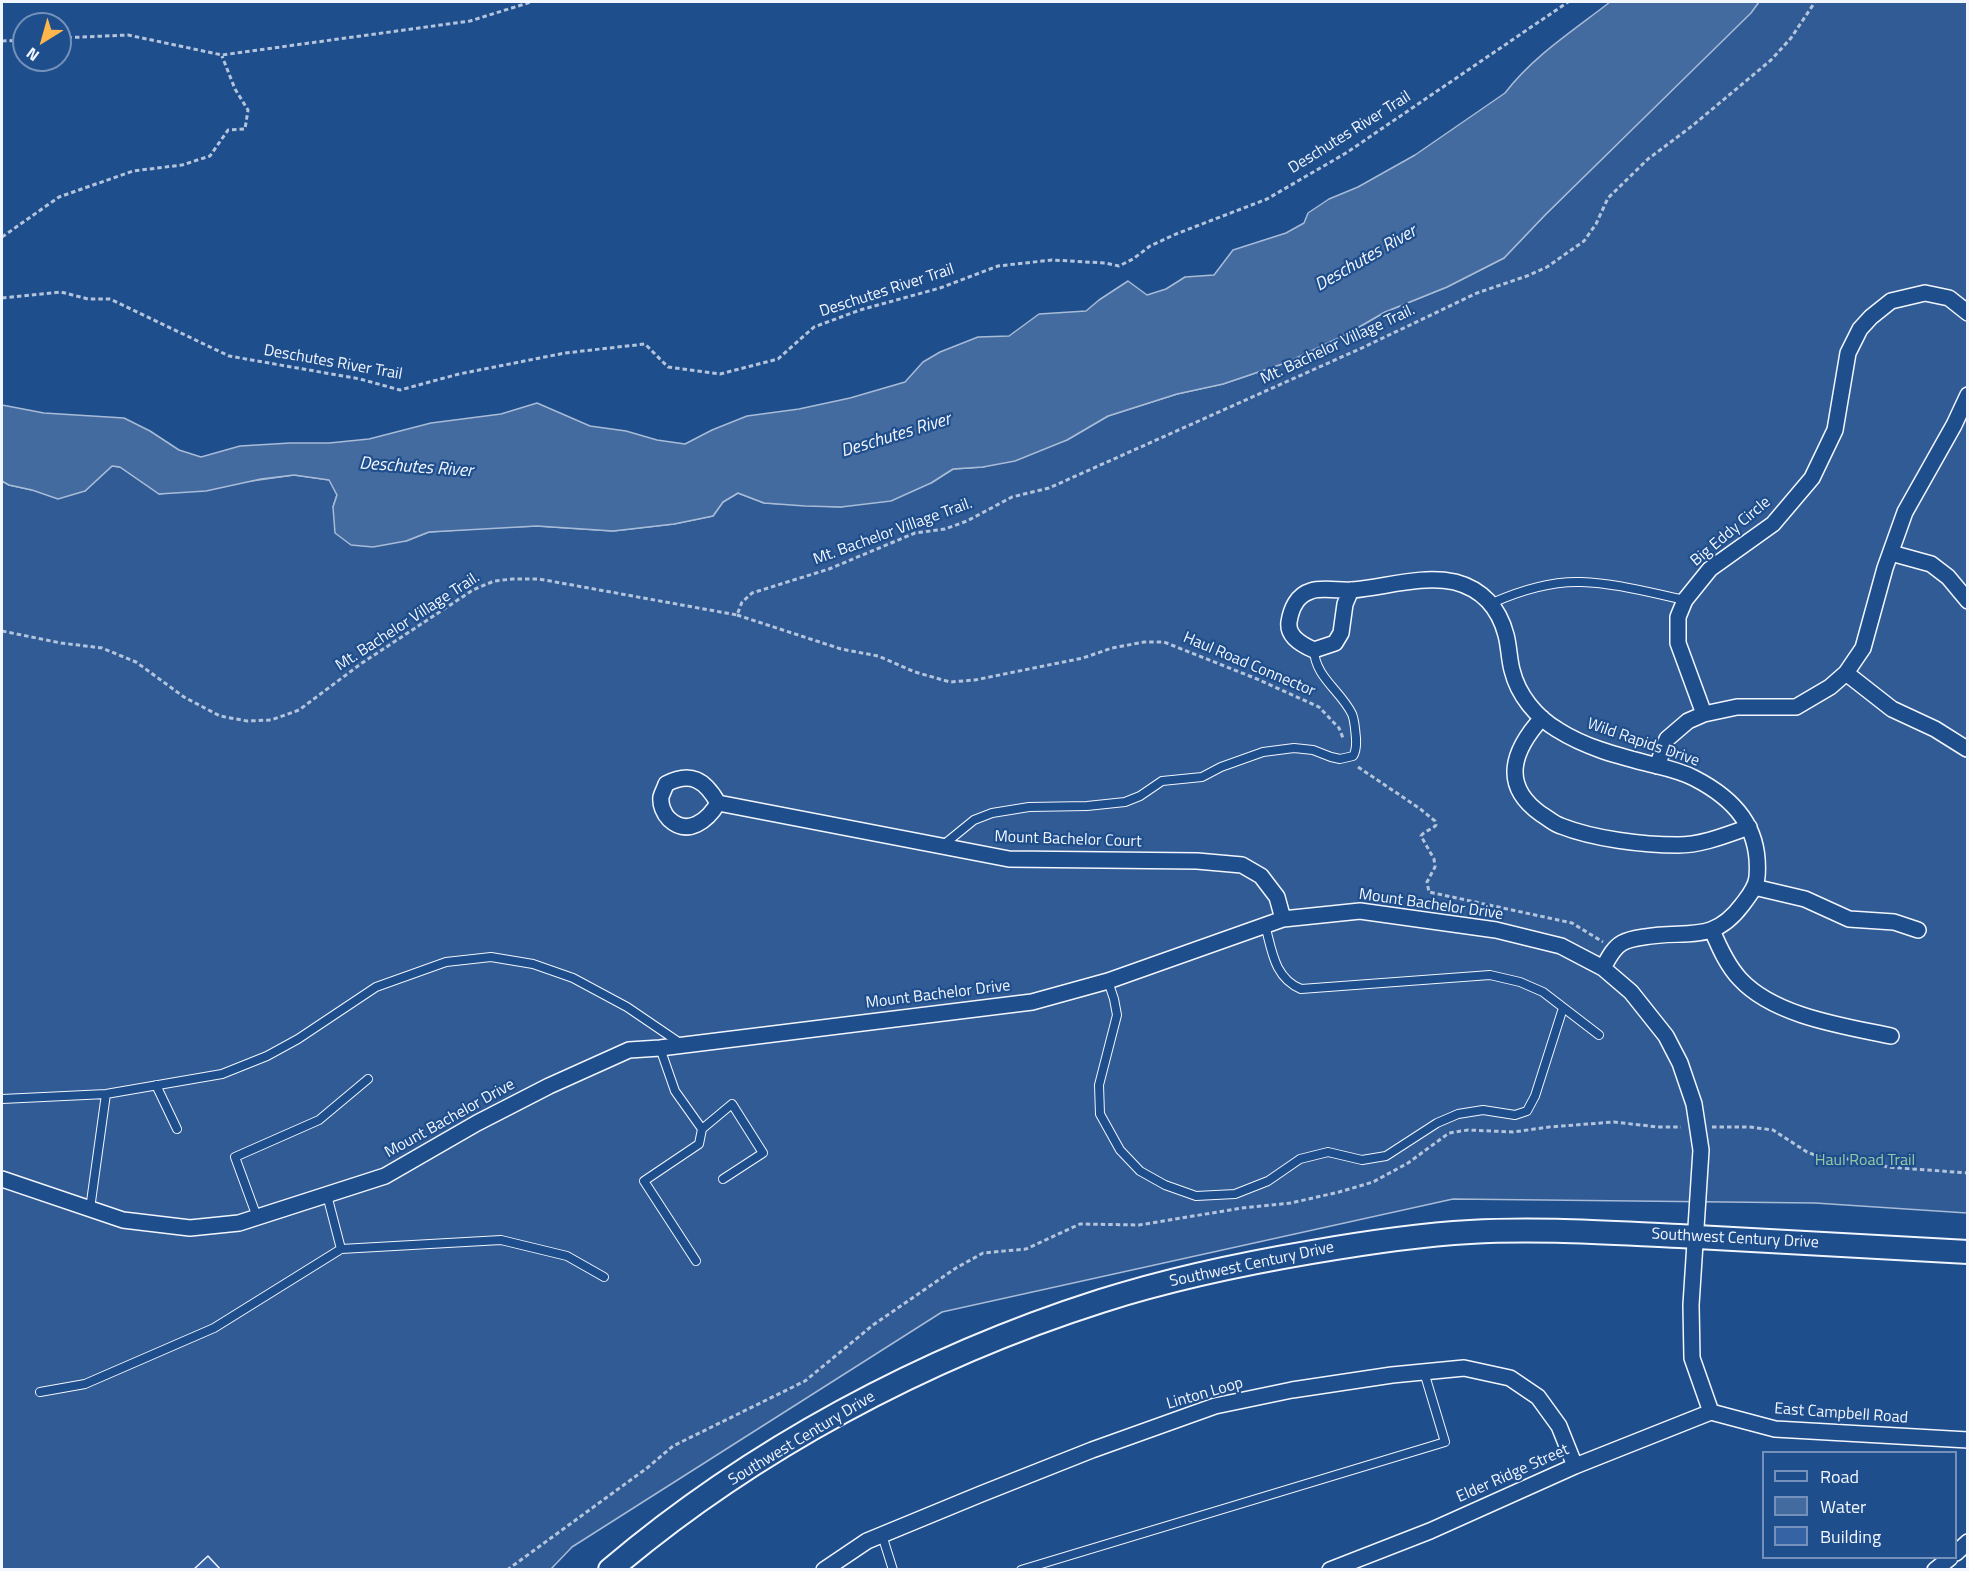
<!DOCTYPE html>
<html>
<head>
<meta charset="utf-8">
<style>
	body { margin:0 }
	#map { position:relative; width:1969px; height:1571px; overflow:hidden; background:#1f4e8c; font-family:"Titillium Web",sans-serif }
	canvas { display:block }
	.frame { position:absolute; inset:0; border:3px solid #f2f6ff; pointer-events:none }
	.legend { position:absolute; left:1762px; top:1451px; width:195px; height:108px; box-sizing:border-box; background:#1f4e8c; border:2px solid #7391ba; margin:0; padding:8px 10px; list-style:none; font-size:18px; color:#f2f6ff }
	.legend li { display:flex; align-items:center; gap:12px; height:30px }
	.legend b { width:30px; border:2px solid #7391ba }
	.north { position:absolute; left:12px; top:12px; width:60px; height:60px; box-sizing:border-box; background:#1f4e8c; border:2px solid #7391ba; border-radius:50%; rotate:217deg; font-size:16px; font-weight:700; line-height:24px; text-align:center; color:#f2f6ff }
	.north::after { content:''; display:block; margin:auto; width:21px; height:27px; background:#ffb74d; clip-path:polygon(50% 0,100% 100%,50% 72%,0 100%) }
</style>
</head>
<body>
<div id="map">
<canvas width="1969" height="1571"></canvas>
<div class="frame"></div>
<ul class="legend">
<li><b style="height:8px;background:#1f4e8c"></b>Road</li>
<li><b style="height:16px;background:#446ba0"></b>Water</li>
<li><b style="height:16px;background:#3563a3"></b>Building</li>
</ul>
<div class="north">N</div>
</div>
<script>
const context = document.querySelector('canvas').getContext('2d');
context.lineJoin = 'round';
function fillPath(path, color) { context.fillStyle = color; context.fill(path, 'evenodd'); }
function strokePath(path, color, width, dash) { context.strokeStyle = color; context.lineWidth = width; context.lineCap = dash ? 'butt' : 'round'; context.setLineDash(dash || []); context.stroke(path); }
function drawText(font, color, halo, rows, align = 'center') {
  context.font = font + ' "Titillium Web",sans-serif'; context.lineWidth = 4.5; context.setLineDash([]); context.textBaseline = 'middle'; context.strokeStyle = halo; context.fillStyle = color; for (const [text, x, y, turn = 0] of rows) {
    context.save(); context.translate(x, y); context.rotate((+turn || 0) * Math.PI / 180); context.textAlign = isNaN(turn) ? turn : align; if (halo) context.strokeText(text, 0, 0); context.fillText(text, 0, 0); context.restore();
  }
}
const built = new Path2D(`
	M1759 2H1967V1213L1815 1203 1453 1199 942 1312 572 1547 551 1569H2V481L9 485 32 490 85 491 112 466 120 467 159 494 294 475 330 480 337 495 333 507 406 541 429 532 487 528 537 526 613 531 674 524 713 516 723 502 738 493 764 503 841 507 931 483 953 469 983 467 1067 440 1108 416 1177 394 1223 384 1288 362 1347 334 1385 312 1447 287 1504 258 1545 215 1750 13Z`);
const water = new Path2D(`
	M1610 2H1759L1751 13 1545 215 1504 258 1447 287 1385 312 1347 334 1288 362 1223 384 1177 394 1108 416 1067 440 1015 461 983 467 953 469 931 483 891 501 841 507 805 506 764 503 738 493 723 502 713 516 674 524 613 531 537 526 429 532 406 541 373 547 351 545 335 533 333 507 337 495 329 480 294 475 261 479 206 491 159 494 120 467 112 466 85 491 58 499 32 490 9 485 2 481V405L44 413 124 418 150 431 179 450 201 457 240 446 290 443H329L369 439 431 423 501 414 537 403 590 426 626 431 657 440 685 444 712 430 747 416 799 409 850 398 905 382 923 362 940 352 978 337 1009 336 1039 314 1086 311 1099 300 1128 281 1147 295 1166 289 1185 277 1214 275 1233 250 1286 233 1304 223 1308 213 1329 199 1358 187 1415 155 1505 93C1533 56 1574 30 1610 2Z`);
const building = new Path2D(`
	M208 1556 221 1570H193Z`);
const path = new Path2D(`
	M60 38 128 35 222 55 470 21 531 2
	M2 41 24 40
	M2 237 59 197 133 171 182 165 210 156 228 130 245 129 248 110 235 89 222 56
	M2 298 61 292 88 299H110L229 356 360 379 400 390 459 374 565 353 645 344 668 367 720 374 778 359 814 327 860 310 940 288 998 266 1052 260 1105 263 1119 266 1133 259 1150 246 1176 234 1267 199 1346 153 1568 2
	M737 615 841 649 878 656 915 672 950 682 975 680 1083 658 1112 648 1144 642H1164L1257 679 1319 707 1339 728 1343 738
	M2 631 61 643 102 648 136 662 184 697 220 716 247 721 271 720 299 710 362 663 473 590 494 581 513 579H539L737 615 742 602 752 593 829 569 915 533 945 529 967 521 1012 497 1049 488 1364 347 1477 293 1527 276 1547 267 1584 241 1596 224 1608 198 1648 159 1692 126 1771 60 1791 38 1815 2
	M1358 767 1419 808 1435 821 1436 825C1432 830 1425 830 1421 836L1434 859 1435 867 1427 882 1429 892 1572 923 1603 942
	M1712 1127H1750L1773 1130 1807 1152 1825 1159H1867L1887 1167 1968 1173
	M507 1570 647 1468 673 1446 805 1381 873 1325 956 1268 983 1253 1026 1249 1080 1224 1139 1225 1242 1208 1291 1203 1339 1192 1373 1182 1408 1163 1449 1133 1468 1130 1513 1132 1549 1127 1614 1122 1658 1127H1681`);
const service = new Path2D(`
	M1492 603C1519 591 1550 581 1581 582 1616 583 1651 593 1685 600
	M942 846 974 820 992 813 1029 807 1087 806 1125 802 1140 796 1162 781 1202 777 1221 767 1263 752 1294 748 1313 750 1331 757 1340 759 1353 756C1357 750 1356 744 1356 738 1355 730 1355 721 1352 714 1341 691 1315 677 1314 650
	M1265 925C1272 950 1274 978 1301 989L1490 975 1520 982 1543 992 1599 1035
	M1108 981 1114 999 1117 1015 1099 1085 1100 1114 1120 1150 1140 1171 1165 1185 1196 1196 1235 1194 1268 1181 1300 1159 1328 1152 1362 1160 1386 1156 1437 1123 1458 1114 1483 1110 1515 1115 1527 1111 1535 1096 1563 1008
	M660 1048 675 1091 702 1129 732 1104 763 1153 723 1179
	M156 1085 177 1129
	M2 1099 106 1094 222 1074 267 1056 298 1039 376 987 446 962 491 957 533 964 573 978 627 1007 680 1043
	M327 1195 341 1249 501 1240 567 1256 604 1277
	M90 1209 106 1094
	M257 1217 235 1157 319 1120 368 1079
	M696 1261 644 1181 699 1144 702 1129
	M40 1392 85 1384 214 1328 341 1249
	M882 1535 893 1570
	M1021 1570 1445 1442 1424 1372`);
const minor = new Path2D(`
	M1891 553 1931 564 1948 577 1968 601
	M1351 590 1345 604 1341 633 1335 643 1314 650C1302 645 1287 637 1289 622 1291 609 1297 595 1311 591 1321 587 1341 591 1352 590 1386 587 1421 575 1455 582 1482 589 1499 608 1506 635 1509 646 1509 659 1512 670 1518 695 1536 717 1558 730 1585 747 1615 755 1646 763 1662 767 1679 770 1694 778 1735 799 1761 828 1757 877 1756 888 1748 897 1742 905 1712 945 1686 929 1644 937 1637 938 1629 939 1622 943 1613 948 1608 959 1603 968
	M1846 673 1892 709 1935 729 1967 749
	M1704 714 1678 643V617L1685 600 1710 569 1773 524 1812 478 1835 430 1848 353 1860 329 1871 317 1891 301 1925 293 1949 298 1968 313
	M1542 718C1513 750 1500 785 1541 814 1548 818 1554 824 1561 826 1594 839 1643 845 1678 845 1702 845 1726 835 1749 827
	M1657 766 1667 739 1688 721 1704 714 1737 707H1796L1830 687 1846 673 1863 648 1885 568 1905 512 1954 425 1968 395
	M718 803C708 820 688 837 669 819 664 814 660 805 661 797 662 793 665 788 666 784 691 771 705 780 718 803L1009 859 1197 861 1242 865 1261 876 1277 897 1283 919
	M1754 887 1805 899 1849 919 1894 922 1918 930
	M1712 930C1719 947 1727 965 1740 979 1774 1016 1843 1026 1891 1036
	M2 1179 123 1220 190 1228 239 1223 385 1176 477 1123 549 1086 629 1050 660 1048 1032 1002 1108 981 1283 919 1360 911 1496 930 1561 946 1603 968 1631 992 1666 1036 1680 1063 1694 1104 1701 1150 1691 1305 1692 1358 1711 1412 1775 1429 1968 1440
	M1956 1553 1968 1542
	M824 1570 867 1541 981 1494 1092 1450 1215 1406 1292 1390 1392 1375 1464 1368 1510 1378 1538 1397 1559 1426 1575 1466
	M1330 1570 1430 1531 1575 1466 1711 1412
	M1935 1570 1950 1558`);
const secondary = new Path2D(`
	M610 1570C751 1450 925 1357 1101 1301 1170 1279 1241 1264 1312 1252 1364 1243 1417 1235 1470 1232 1539 1228 1610 1233 1679 1236 1775 1241 1871 1247 1968 1252`);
const streetNames = [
	["Deschutes River Trail",1350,133,-32],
	["Deschutes River Trail",887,291,-18],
	["Mt. Bachelor Village Trail.",1338,345,-25],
	["Deschutes River Trail",333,363,10],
	["Mt. Bachelor Village Trail.",893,532,-20],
	["Big Eddy Circle",1731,532,-40],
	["Mt. Bachelor Village Trail.",408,622,-33],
	["Haul Road Connector",1249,665,23],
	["Wild Rapids Drive",1643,743,19],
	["Mount Bachelor Court",1068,840,2],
	["Mount Bachelor Drive",1431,905,8],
	["Mount Bachelor Drive",938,995,-7],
	["Mount Bachelor Drive",450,1119,-29],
	["Southwest Century Drive",1735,1239,3],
	["Southwest Century Drive",1252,1265,-12],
	["Linton Loop",1205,1394,-16],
	["East Campbell Road",1841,1414,4],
	["Southwest Century Drive",802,1439,-31],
	["Elder Ridge Street",1513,1474,-24]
];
const parkNames = [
	["Haul Road Trail",1865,1161]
];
const waterNames = [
	["Deschutes River",1366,259,-30],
	["Deschutes River",896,436,-17],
	["Deschutes River",416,468,4]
];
fillPath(built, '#305b95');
strokePath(built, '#a8bbd7', 1.5);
fillPath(water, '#446ba0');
strokePath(water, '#a8bbd7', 1.5);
fillPath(building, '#3563a3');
strokePath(building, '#f2f6ff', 1.5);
strokePath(service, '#f2f6ff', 10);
strokePath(minor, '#f2f6ff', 18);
strokePath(secondary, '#f2f6ff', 26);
strokePath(path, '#b3c4dc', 3, [4.5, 3]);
strokePath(service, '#1f4e8c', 8);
strokePath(minor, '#1f4e8c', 15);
strokePath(secondary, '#1f4e8c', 22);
drawText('16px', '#f2f6ff', '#1f4e8c', streetNames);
drawText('16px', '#97c8a6', '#1f4e8c', parkNames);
drawText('italic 18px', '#f2f6ff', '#1f4e8c', waterNames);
</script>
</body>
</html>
